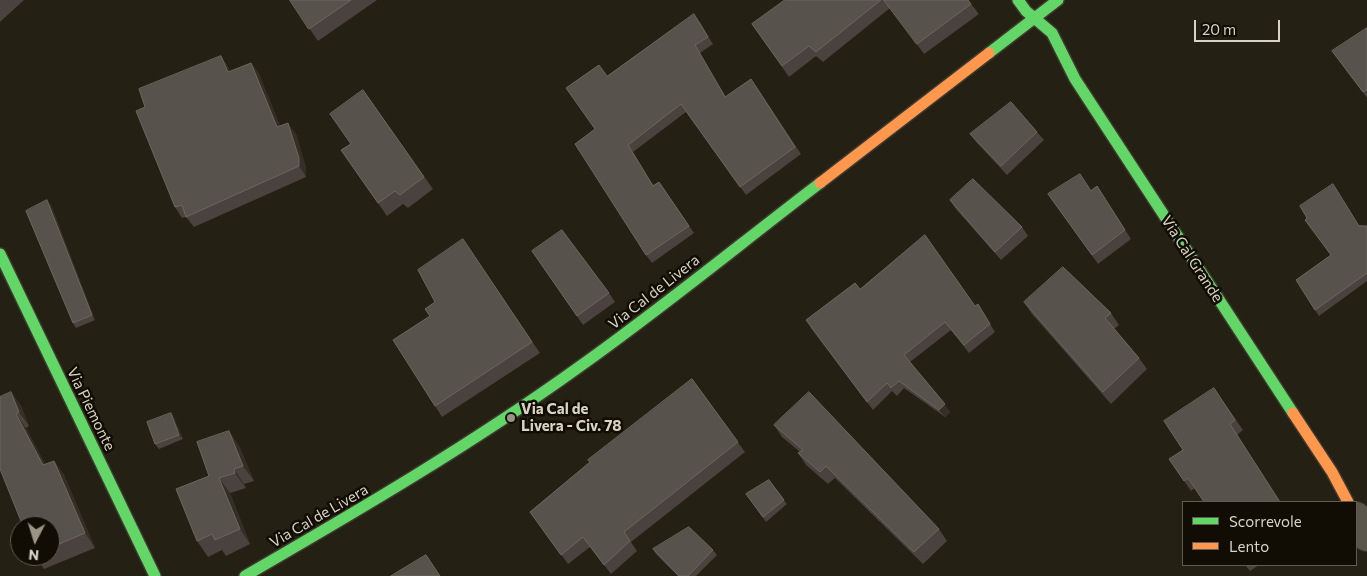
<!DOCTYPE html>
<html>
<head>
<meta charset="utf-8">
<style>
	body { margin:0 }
	#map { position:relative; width:1367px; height:576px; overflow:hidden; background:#242013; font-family:Commissioner,sans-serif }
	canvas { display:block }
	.legend { position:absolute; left:1182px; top:501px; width:175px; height:65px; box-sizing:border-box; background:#110d04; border:1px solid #615c51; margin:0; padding:6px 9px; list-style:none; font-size:15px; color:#d8d3c4 }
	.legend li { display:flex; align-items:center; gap:10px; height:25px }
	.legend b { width:25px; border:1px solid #615c51 }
	.north { position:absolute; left:10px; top:516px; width:50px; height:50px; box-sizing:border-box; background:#110d04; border:1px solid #615c51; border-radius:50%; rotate:185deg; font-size:14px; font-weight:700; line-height:20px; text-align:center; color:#d8d3c4 }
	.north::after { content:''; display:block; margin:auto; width:18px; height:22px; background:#999486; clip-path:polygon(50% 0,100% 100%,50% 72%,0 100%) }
	.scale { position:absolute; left:1194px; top:20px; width:86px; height:22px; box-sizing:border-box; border:2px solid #d8d3c4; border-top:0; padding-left:6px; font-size:15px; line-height:18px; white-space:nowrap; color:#d8d3c4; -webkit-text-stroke:4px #110d04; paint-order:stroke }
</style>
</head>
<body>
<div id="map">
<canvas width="1367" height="576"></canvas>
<ul class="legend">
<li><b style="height:6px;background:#63d668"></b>Scorrevole</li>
<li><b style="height:6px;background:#ff974d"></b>Lento</li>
</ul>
<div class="north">N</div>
<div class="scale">20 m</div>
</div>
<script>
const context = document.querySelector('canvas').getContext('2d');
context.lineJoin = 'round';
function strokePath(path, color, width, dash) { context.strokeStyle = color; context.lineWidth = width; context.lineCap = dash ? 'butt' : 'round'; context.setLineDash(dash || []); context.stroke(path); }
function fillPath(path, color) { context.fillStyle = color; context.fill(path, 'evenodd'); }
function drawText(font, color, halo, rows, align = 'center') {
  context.font = font + ' Commissioner,sans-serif'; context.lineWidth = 5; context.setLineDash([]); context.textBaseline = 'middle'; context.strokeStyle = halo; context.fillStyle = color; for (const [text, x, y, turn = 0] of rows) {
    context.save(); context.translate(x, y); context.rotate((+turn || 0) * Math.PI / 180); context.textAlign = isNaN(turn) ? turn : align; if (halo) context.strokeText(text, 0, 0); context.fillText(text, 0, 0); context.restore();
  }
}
const street = new Path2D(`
	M1356 516 1367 537`);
const fast = new Path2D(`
	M1018 0 1026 11 1052 33 1075 79 1293 413
	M989 53 1058 0
	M0 254 155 576
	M245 576C359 510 472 444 579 367 661 309 740 244 820 183`);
const slow = new Path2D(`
	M820 183 989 53
	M1293 413 1332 472 1348 502`);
const wall = new Path2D(`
	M0 0H24L0 22Z
	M290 0H377L318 41Z
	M785 0H968L979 14 924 54 890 8 823 62 816 56 789 77 752 24Z
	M700 22 713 44 700 53 726 97 756 86 801 154 746 195 686 112 633 152 653 185 659 182 694 233 652 263 646 255 607 76Z
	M1367 28V98L1338 59Z
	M221 56 228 67 230 72 251 63 259 74 280 126 296 134 306 168V177L194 227 186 217 182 218 175 207 145 107Z
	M363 90 433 189 408 208 403 204 387 216 341 150 351 144Z
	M1037 132 1044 140 1007 175 977 143 970 134Z
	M1097 186 1131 239 1098 264 1048 194 1091 190Z
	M950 200 1022 227 1028 236 1001 260 955 208Z
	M51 205 95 320 76 328 73 323Z
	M1307 218 1367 226V281L1319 316 1315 310 1331 255Z
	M471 251 540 353 442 417 435 406 430 316 425 309 435 302Z
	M532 251 609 293 615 302 583 325Z
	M860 289 975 306 983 312 995 332 969 353 951 330 910 362 950 412 945 417 904 388 897 396 892 391 873 410 811 328Z
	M1024 302 1111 313 1119 325 1114 329 1139 358 1147 369 1111 404 1032 314Z
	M692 379 745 452 631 542 637 551 611 574 590 547 568 564 530 512Z
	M1214 388 1243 430 1237 435 1195 488 1191 491 1169 459 1183 450Z
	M11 392 21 406 29 426 26 428 45 464 54 461 64 475 95 548 44 569 35 556H50V526L0 469Z
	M171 413 174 418 183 439 159 449 155 444Z
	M774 425 939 529 947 541 923 564 835 478 828 484 806 465 798 453 800 452 782 437Z
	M229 431 239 446 254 481 244 484 246 488 230 493 250 544 226 556 222 550 208 557 197 541Z
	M769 480 787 504 766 522 746 494Z
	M653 549 713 550 717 555 696 576H678L656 554Z
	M1245 565H1259L1250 571Z`);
const shadedWall = new Path2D(`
	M694 14 700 22 713 44 708 37Z
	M695 45 700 53 730 105 725 97Z
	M221 56 228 67 236 83 228 72Z
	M251 63 259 74 285 138 277 127Z
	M288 123 296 134 306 168V177L299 166Z
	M628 145 633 152 658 194 653 186Z
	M47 200 51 205 95 320 92 315Z
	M11 392 21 406 29 426 19 412Z
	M945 404 950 412 945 417 939 410Z
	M171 413 174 418 183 439 179 435Z
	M16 414 26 428 53 479 43 465Z
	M229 431 239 446 254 481 243 466Z
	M54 461 64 475 95 548 85 533Z
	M234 469 244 484 246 488 235 473Z
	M219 478 230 493 250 544 240 529Z`);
const building = new Path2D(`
	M290 0H351L309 29Z
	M785 0H881L816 52 809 46 782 66 752 24Z
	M884 0H968L971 4 917 44Z
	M694 14 708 37 695 45 725 97 751 79 795 147 740 187 681 104 628 145 653 186 659 182 689 226 646 255 575 144 595 129 566 88 599 65 607 76Z
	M1367 28V90L1363 92 1332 51Z
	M221 56 228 72 251 63 277 127 288 123 299 158V166L186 217 182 205 175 207 136 111 145 107 139 89Z
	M363 90 424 177 400 195 395 191 378 203 341 150 351 144 330 114Z
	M1011 102 1037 132 1001 166 970 134Z
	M1080 174 1091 191 1097 186 1125 230 1092 255 1048 194Z
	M973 179 1022 227 995 252 950 200Z
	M1333 184 1359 226H1367V273L1315 310 1296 280 1331 255 1305 220 1307 218 1300 206Z
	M47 200 92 315 73 323 26 211Z
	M562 230 609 293 577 316 532 251Z
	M925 235 975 306 978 304 990 324 964 345 945 322 904 355 945 404 939 410 899 381 891 388 887 383 867 402 806 320 855 283 860 289Z
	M463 239 532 342 435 406 393 340 430 316 425 309 435 302 418 270Z
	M1063 267 1111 313 1105 318 1139 358 1103 392 1024 302Z
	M692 379 738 442 624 532 630 541 604 565 583 537 561 555 530 512 590 462 588 460Z
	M1214 388 1235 420 1230 424 1280 502H1204L1188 478 1184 481 1169 459 1183 450 1164 421Z
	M11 392 19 412 16 414 43 465 54 461 85 533 50 548V526H23L0 469V397Z
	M809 392 939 529 914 552 826 466 820 472 798 453 803 450 774 425Z
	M171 413 179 435 155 444 147 422Z
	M229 431 243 466 234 469 235 473 219 478 240 529 215 540 212 534 197 541 176 489 209 476 197 442Z
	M769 480 784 500 763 517 746 494Z
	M689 527 713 550 688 576H679L653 549Z
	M426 555 440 576H391Z`);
const markers = [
	[511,418,5,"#999486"]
];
const streetNames = [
	["Via Cal Grande",1192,259,57],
	["Via Cal de Livera",654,292,-38],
	["Via Piemonte",91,409,64],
	["Via Cal de Livera",319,516,-30]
];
const poiNames = [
	["Via Cal de",521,409],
	["Livera - Civ. 78",521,426]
];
strokePath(street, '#3e3a31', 30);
strokePath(fast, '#3e3a31', 14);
strokePath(slow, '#3e3a31', 14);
strokePath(street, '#5a564b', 28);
strokePath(fast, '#63d668', 11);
strokePath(slow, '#ff974d', 11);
fillPath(wall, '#49423e');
fillPath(shadedWall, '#342e27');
fillPath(building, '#58524c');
strokePath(building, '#6c665f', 1);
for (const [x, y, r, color] of markers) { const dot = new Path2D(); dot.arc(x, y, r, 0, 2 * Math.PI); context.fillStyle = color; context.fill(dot); strokePath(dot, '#110d04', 2); }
drawText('15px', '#d8d3c4', '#110d04', streetNames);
drawText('bold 15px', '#d8d3c4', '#110d04', poiNames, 'left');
</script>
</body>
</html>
